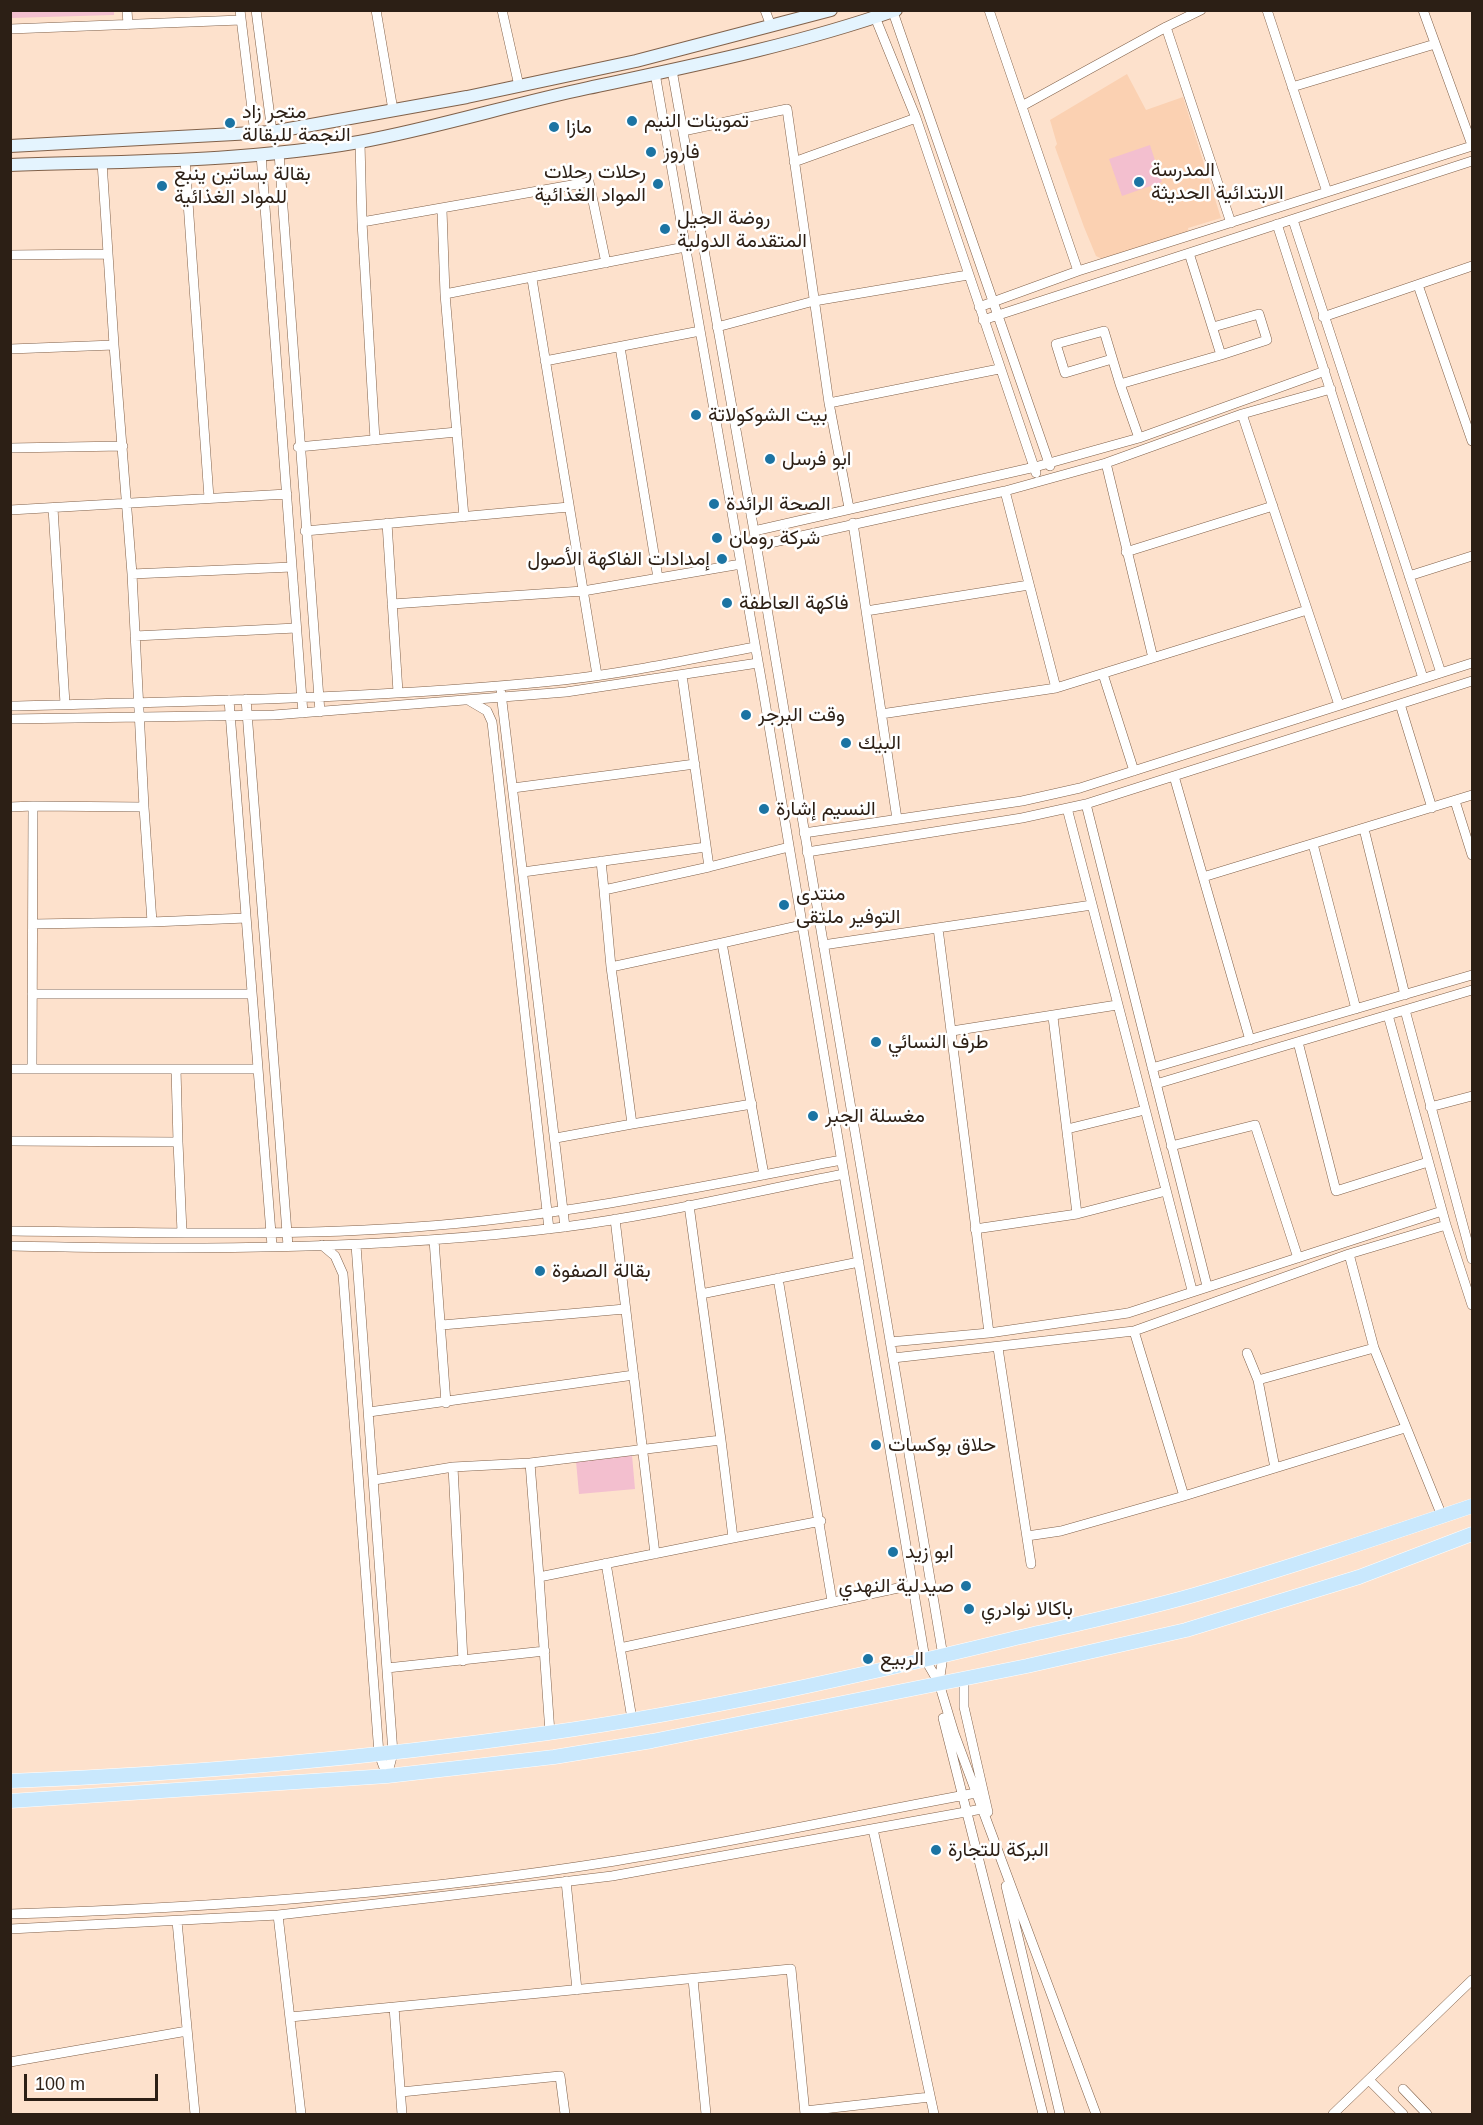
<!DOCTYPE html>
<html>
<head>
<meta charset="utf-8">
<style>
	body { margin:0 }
	#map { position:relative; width:1483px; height:2125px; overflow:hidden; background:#fde1cc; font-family:Helvetica,sans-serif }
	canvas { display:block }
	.frame { position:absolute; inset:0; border:12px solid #2c1f15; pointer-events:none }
	.scale { position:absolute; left:24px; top:2074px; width:134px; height:27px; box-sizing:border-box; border:3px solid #2c1f15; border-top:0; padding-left:8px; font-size:18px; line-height:21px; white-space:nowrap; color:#2c1f15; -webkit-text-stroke:4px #fff; paint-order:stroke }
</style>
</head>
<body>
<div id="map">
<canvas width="1483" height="2125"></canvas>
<div class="frame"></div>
<div class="scale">100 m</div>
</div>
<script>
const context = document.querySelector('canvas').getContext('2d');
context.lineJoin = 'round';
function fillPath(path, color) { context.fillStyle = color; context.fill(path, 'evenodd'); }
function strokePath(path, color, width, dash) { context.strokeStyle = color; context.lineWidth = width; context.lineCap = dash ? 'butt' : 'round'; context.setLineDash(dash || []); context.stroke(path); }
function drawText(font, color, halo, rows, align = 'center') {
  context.font = font + ' Helvetica,Vazirmatn,sans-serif'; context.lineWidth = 5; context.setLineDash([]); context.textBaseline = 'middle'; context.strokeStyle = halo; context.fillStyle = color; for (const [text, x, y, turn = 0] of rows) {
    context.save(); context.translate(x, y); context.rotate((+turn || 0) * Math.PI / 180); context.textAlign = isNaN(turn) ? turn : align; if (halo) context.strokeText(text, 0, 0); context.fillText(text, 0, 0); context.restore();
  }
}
const built = new Path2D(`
	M1127 74 1146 110 1183 97 1221 218 1188 228 1189 234 1104 260 1096 256 1084 227 1055 147 1057 144 1050 120Z`);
const green = new Path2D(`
	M114 10V15L11 18V11Z
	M1150 145 1162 182 1122 196 1109 159Z
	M632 1455 635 1489 579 1494 576 1461Z`);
const street = new Path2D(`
	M127 10 128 25
	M240 10 255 134
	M256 10 272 132
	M376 10 393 110
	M502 10 519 86
	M765 10 771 26
	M989 10 1078 271
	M1267 10 1327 192
	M1423 10 1472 145
	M893 12 1050 466
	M875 17 916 118 1036 473
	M1166 27 1231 223
	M10 29 241 20
	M655 73 762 684 925 1659 939 1683 943 1656 754 531 672 70
	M1292 87 1435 44
	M1022 106 1166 27 1201 10
	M683 131 787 109 829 403 849 508
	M360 142 362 222 375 440
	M279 153 320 712
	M261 154 303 713
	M185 160 209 498
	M794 162 916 118
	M442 210 445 294 464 517
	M1293 220 1441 673
	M362 222 589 182 606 263
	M1277 224 1423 678
	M10 255 107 254
	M532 279 597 675
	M1418 285 1472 441
	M445 294 685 247
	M979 307 1078 271 1472 146
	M1323 317 1472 266
	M983 320 1472 161
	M717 327 814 301 968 275
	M1213 327 1259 314 1267 340 1221 355
	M114 345 132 574 144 807
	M620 347 658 578
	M10 349 114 345 102 162
	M1112 359 1065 373 1056 344 1104 331 1120 384 1221 355 1189 253
	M545 361 700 331
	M1120 384 1139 438
	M829 403 999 369
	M1242 414 1339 705
	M298 447 457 432
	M10 448 123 446
	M1106 463 1153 658
	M1005 491 1056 688
	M53 508 65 704
	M10 510 287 494
	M387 523 398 692
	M853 523 897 819
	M305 531 569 507
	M754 531 1035 467 1139 438 1325 371
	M756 546 1005 491 1106 463 1242 414 1331 389
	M1126 552 1273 506
	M132 574 292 567
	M1409 576 1472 556
	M392 604 583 591 741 564
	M866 611 1029 585
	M135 636 296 628
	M1103 674 1134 771
	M501 693 565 1227
	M246 699 288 1246
	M229 700 272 1246
	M470 701 487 711 492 722 549 1229
	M1400 704 1432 808
	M10 706C195 701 380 699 563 680 628 673 691 659 755 647
	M881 714 1056 688 1307 610
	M10 719 274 715 566 692 758 663
	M1174 776 1250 1040
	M513 788 695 764
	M1455 801 1472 855
	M1086 804 1207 1286
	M10 807 33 806
	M1067 808 1192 1290
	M1364 829 1405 995
	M804 833 1022 801 1080 788 1472 663
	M1313 844 1356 1009
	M807 852 1022 818 1086 804 1472 681
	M601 861 604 890
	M709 867 789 847
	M523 872 706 847
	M1203 877 1472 795
	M33 924 152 922
	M938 928 989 1333
	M823 945 1092 905
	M611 967 604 890 709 867 682 675
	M32 994H252
	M1405 1010 1472 1259
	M1388 1015 1446 1225 1472 1305
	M1053 1017 1077 1214
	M952 1031 1117 1005
	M1298 1042 1336 1191 1428 1162
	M1152 1068 1472 975
	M10 1069H258
	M32 1069 33 806 144 807 152 922 246 918
	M1156 1084 1472 990
	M1430 1107 1472 1096
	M632 1124 752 1104
	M1067 1129 1145 1110
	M556 1138 632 1124 611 967 722 943
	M10 1141 178 1142 176 1069
	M178 1142 182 1232
	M1171 1146 1255 1125 1298 1258
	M764 1175 722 943 802 925
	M615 1219 655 1554
	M975 1229 1077 1214 1166 1191
	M10 1231C145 1232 281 1237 415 1227 559 1217 700 1187 841 1160
	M434 1240 446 1403
	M322 1245 335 1256 343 1274 379 1754 387 1776
	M356 1245 393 1753 387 1776
	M10 1246C195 1250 380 1250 564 1227 658 1215 751 1192 844 1174
	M1349 1254 1374 1348
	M778 1278 832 1601
	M701 1294 859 1262
	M442 1325 625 1309
	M1134 1331 1184 1496
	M890 1342 989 1333 1128 1313 1442 1211
	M998 1348 1031 1564
	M1247 1353 1258 1380 1275 1468
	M893 1358 1134 1331 1349 1254 1446 1225
	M1258 1380 1374 1348 1442 1516
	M369 1412 634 1375
	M530 1463 539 1577
	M453 1467 463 1661
	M374 1480 453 1467 530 1463 721 1440 689 1205
	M1027 1536 1061 1531 1184 1496 1405 1428
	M733 1538 821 1521
	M606 1563 632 1719
	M620 1648 912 1585
	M387 1668 545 1651
	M964 1679V1707L988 1812
	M939 1683 954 1733 1096 2114
	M943 1718 1043 2114
	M550 1733 539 1577 733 1538 721 1440
	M873 1829 934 2114
	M566 1881 577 1990
	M1006 1886 1060 2114
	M10 1914C213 1908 415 1893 615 1861 736 1842 856 1815 976 1793
	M278 1915 301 2114
	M177 1921 195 2114
	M10 1929 278 1915 437 1897 612 1876 982 1809
	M693 1979 706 2114
	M394 2007 402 2114
	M290 2017 791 1969 805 2114
	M10 2062 187 2031
	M1369 2080 1403 2114
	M1403 2089 1427 2114
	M401 2092 560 2076 565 2114
	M805 2111 930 2097
	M1333 2114 1472 1980`);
const secondary = new Path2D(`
	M10 146 272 132 467 97 636 61 831 10
	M10 165C127 161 244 162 359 142 436 128 512 104 588 88 691 66 796 45 896 10`);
const primary = new Path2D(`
	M10 1781C190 1774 370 1758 548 1733 704 1711 859 1676 1012 1639 1072 1625 1134 1612 1194 1595 1288 1568 1380 1537 1472 1506
	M10 1801 387 1776 554 1757 652 1741 1027 1666 1186 1630 1359 1577 1472 1534`);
const markers = [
	[632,121,6,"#1c74a3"],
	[230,123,6,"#1c74a3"],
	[554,127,6,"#1c74a3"],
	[651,152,6,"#1c74a3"],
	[1139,182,6,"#1c74a3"],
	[658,184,6,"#1c74a3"],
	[162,186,6,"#1c74a3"],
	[665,229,6,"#1c74a3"],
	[696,415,6,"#1c74a3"],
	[770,459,6,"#1c74a3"],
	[714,504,6,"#1c74a3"],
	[717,538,6,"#1c74a3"],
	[722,559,6,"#1c74a3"],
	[727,603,6,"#1c74a3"],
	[746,715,6,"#1c74a3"],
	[846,743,6,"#1c74a3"],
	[764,809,6,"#1c74a3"],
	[784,905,6,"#1c74a3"],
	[876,1042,6,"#1c74a3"],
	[813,1116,6,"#1c74a3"],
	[540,1271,6,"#1c74a3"],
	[876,1445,6,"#1c74a3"],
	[893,1552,6,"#1c74a3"],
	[966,1586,6,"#1c74a3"],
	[969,1609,6,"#1c74a3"],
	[868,1659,6,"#1c74a3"],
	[936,1850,6,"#1c74a3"]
];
const poiNames = [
	["متجر زاد",242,112],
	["النجمة للبقالة",242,135],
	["تموينات النيم",644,121],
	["مازا",566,127],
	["فاروز",663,152],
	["المدرسة",1151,170],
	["الابتدائية الحديثة",1151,193],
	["رحلات رحلات",646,172,"right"],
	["المواد الغذائية",646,195,"right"],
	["بقالة بساتين ينبع",174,174],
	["للمواد الغذائية",174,197],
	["روضة الجيل",677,218],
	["المتقدمة الدولية",677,241],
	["بيت الشوكولاتة",708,415],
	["ابو فرسل",782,459],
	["الصحة الرائدة",726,504],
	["شركة رومان",729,538],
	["إمدادات الفاكهة الأصول",710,559,"right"],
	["فاكهة العاطفة",739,603],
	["وقت البرجر",758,715],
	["البيك",858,743],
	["النسيم إشارة",776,809],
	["منتدى",796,894],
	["التوفير ملتقى",796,917],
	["طرف النسائي",888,1042],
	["مغسلة الجبر",825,1116],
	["بقالة الصفوة",552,1271],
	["حلاق بوكسات",888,1445],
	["ابو زيد",905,1552],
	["صيدلية النهدي",954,1586,"right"],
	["باكالا نوادري",981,1609],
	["الربيع",880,1659],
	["البركة للتجارة",948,1850]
];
fillPath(built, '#fbd1b2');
fillPath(green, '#f3bfcf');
strokePath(street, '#80614a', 10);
strokePath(secondary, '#80614a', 14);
strokePath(primary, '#fff', 15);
strokePath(street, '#fff', 9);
strokePath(secondary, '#e4f4fe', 12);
strokePath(primary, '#c9e8fd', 14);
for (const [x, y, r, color] of markers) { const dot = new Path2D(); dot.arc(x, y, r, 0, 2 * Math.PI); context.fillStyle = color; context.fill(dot); strokePath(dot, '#fff', 2); }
drawText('20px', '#2c1f15', '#fff', poiNames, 'left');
</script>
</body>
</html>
